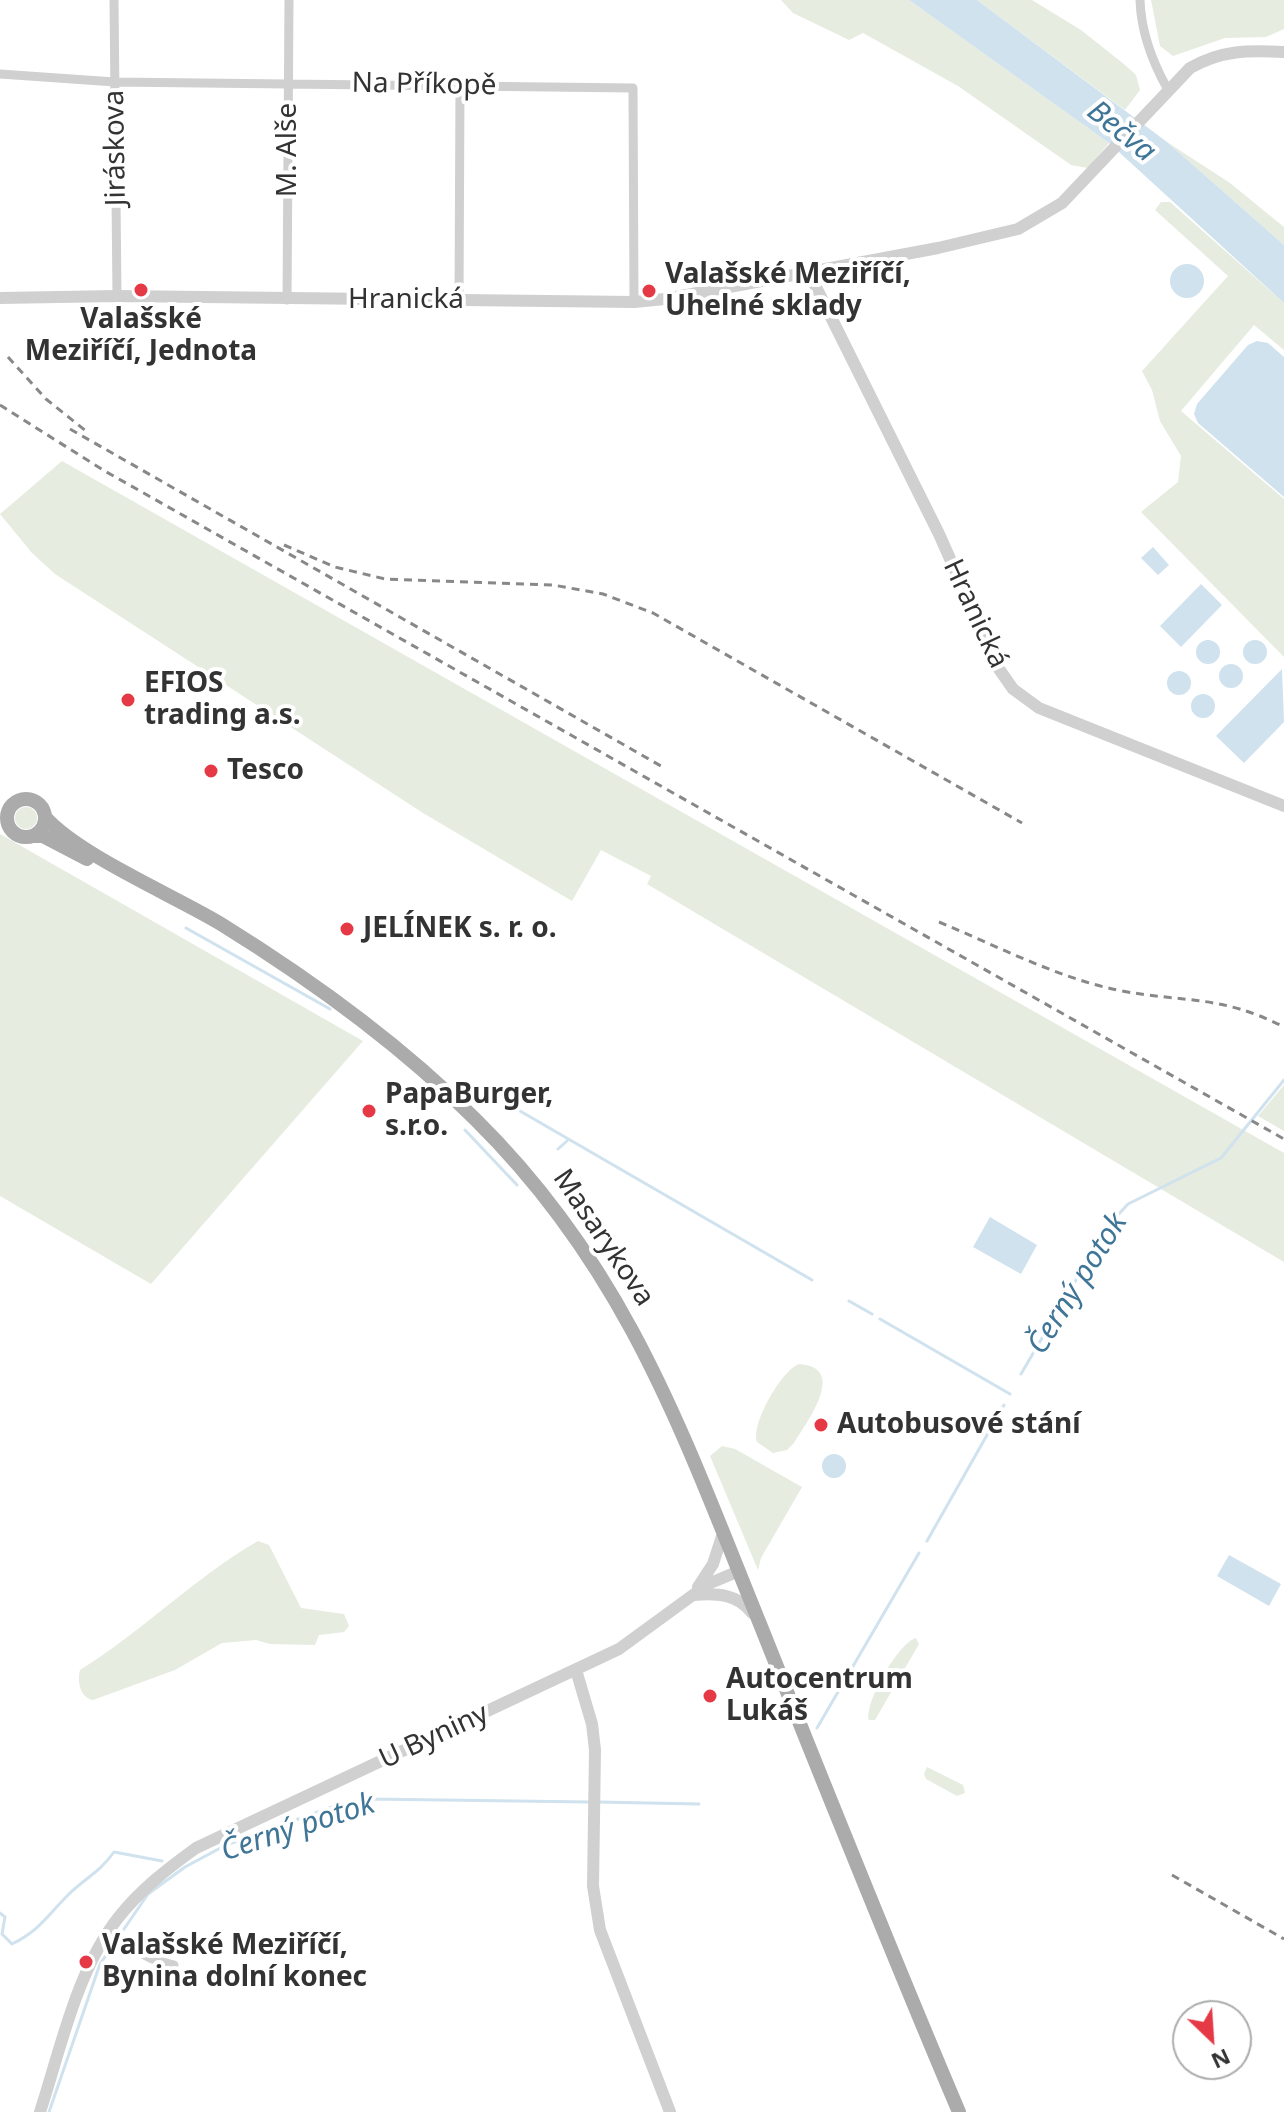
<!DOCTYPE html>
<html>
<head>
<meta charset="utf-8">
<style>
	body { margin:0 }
	#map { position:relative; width:1284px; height:2112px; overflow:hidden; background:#fff; font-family:"Noto Sans",sans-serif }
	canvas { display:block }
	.north { position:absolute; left:1172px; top:2000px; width:80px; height:80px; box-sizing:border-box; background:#fff; border:2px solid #adadad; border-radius:50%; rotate:155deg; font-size:22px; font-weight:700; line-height:32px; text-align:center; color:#333 }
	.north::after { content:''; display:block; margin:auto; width:28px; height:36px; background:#e63946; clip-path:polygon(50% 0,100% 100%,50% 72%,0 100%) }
</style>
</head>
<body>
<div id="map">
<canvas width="1284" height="2112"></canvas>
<div class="north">N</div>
</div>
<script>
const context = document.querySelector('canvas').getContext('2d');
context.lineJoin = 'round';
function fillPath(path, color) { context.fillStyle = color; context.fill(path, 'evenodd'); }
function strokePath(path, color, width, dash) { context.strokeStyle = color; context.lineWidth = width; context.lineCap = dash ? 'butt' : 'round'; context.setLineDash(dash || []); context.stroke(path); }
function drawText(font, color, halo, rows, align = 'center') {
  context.font = font + ' "Noto Sans",sans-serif'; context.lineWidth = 8; context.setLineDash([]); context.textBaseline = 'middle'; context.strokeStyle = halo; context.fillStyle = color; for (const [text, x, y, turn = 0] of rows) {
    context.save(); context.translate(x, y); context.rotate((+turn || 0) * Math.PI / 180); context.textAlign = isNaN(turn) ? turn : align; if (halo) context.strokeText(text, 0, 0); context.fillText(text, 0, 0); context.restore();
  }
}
const green = new Path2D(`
	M781 0H909L1109 143 1088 168 1071 165 958 86 863 33 849 40 793 13Z
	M977 0H1032L1081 30 1125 65 1136 75 1140 90 1125 110Z
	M1151 0H1284V29L1266 37 1225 38 1173 56 1160 46Z
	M1167 142 1230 183 1284 227V245Z
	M1161 202H1170L1284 303V350L1254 325 1181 411 1284 499V657L1141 512 1178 482 1181 456 1160 421 1152 390 1142 371 1228 276 1155 210Z
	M62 461 1284 1153V1262L647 884 651 876 601 850 572 901 423 813 55 574 32 553 0 514Z
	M15 818a11 11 0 1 1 22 0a11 11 0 1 1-22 0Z
	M0 834 363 1041 151 1284 0 1196Z
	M1284 1085V1131L1258 1116Z
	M799 1364C849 1367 806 1423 794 1443L787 1450 773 1453 757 1442C751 1424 781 1371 799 1364Z
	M722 1446 735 1449 802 1487 761 1558 758 1570 710 1456Z
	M258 1541 269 1545 301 1608 344 1614 349 1626 344 1632 319 1635 315 1645 270 1644 256 1640 222 1643 175 1670 93 1700C80 1698 77 1681 80 1670 143 1631 194 1578 258 1541Z
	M916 1638 919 1644 875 1720H869C864 1703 899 1642 916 1638Z
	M927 1767 963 1785 965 1793 957 1796 926 1779 924 1774Z`);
const water = new Path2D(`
	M909 0H977L1167 142 1284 245V303L1109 143Z
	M1170 281a17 17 0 1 1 34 0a17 17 0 1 1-34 0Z
	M1257 341 1268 343 1284 357V497L1198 423 1194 414 1197 404 1248 345Z
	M1153 547 1169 565 1158 575 1141 558Z
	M1201 584 1222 605 1181 647 1160 626Z
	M1196 652a12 12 0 1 1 24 0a12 12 0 1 1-24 0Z
	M1243 652a12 12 0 1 1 24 0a12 12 0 1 1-24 0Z
	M1219 676a12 12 0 1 1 24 0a12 12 0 1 1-24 0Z
	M1282 669 1284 722 1244 763 1216 736Z
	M1167 683a12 12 0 1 1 24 0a12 12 0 1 1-24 0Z
	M1191 706a12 12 0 1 1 24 0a12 12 0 1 1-24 0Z
	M990 1217 1037 1245 1021 1274 973 1247Z
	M822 1466a12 12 0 1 1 24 0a12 12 0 1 1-24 0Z
	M1229 1555 1281 1584 1269 1606 1217 1576Z`);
const stream = new Path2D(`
	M186 928 330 1009
	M520 1111 812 1280
	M465 1130 517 1185
	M558 1149 567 1141
	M849 1301 872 1314
	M880 1319 1010 1394
	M1021 1374 1107 1227 1128 1204 1221 1158 1284 1080
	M927 1541 1004 1405
	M817 1728 919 1553
	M597 1802 699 1804
	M0 1913 5 1917 2 1934 12 1944C40 1930 47 1916 68 1895 85 1878 99 1873 114 1852L162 1861
	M49 2112 100 1964 148 1894 185 1867 226 1845 332 1807 369 1799 589 1802`);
const minor = new Path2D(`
	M114 0 117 296
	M1140 0C1141 31 1152 61 1167 88
	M0 74 115 82 633 88 634 302
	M287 300 289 0
	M459 300 460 85
	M106 1935 152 1959 174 1965`);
const tertiary = new Path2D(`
	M808 271 939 534 999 669 1013 689 1039 708 1284 806
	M0 298 117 296 634 302 665 299 938 248 1018 229 1062 203 1190 68C1222 50 1248 50 1284 52
	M698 1587 713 1564 723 1533
	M694 1595C717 1593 738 1594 752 1613
	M576 1670 592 1724 595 1750 593 1886 600 1930 670 2112
	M40 2112C61 2048 76 1972 118 1918 140 1890 167 1869 196 1848L619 1649 708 1584 739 1571`);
const primary = new Path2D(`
	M7 818a19 19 0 1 1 38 0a19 19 0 1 1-38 0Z
	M45 817C80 856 173 895 221 924 313 981 399 1043 475 1119 627 1269 682 1432 760 1624 825 1787 890 1950 959 2112
	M35 836H43L87 859`);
const rail = new Path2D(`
	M8 357 46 399 86 431
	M0 405 103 470 1284 1139
	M70 429 661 766
	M284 545 335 567 385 579 553 585 603 594 653 613 1022 823
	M939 922C997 946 1056 977 1117 990 1182 1003 1220 994 1284 1027
	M1172 1875 1284 1939`);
const markers = [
	[141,290,8,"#e63946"],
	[649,291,8,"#e63946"],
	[128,700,8,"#e63946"],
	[211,771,8,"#e63946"],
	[347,929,8,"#e63946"],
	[369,1111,8,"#e63946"],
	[821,1425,8,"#e63946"],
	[710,1696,8,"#e63946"],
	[86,1962,8,"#e63946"]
];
const streetNames = [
	["Na Příkopě",424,85,1],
	["Jiráskova",116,148,-91],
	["M. Alše",288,150,-90],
	["Hranická",406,300],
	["Hranická",975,614,65],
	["Masarykova",603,1238,56],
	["U Byniny",434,1737,-25]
];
const poiNames = [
	["Valašské Meziříčí,",665,275],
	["Uhelné sklady",665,307],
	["Valašské",141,320,"center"],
	["Meziříčí, Jednota",141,352,"center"],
	["EFIOS",144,684],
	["trading a.s.",144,716],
	["Tesco",227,771],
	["JELÍNEK s. r. o.",363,929],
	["PapaBurger,",385,1095],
	["s.r.o.",385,1127],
	["Autobusové stání",837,1425],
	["Autocentrum",726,1680],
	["Lukáš",726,1712],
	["Valašské Meziříčí,",102,1946],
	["Bynina dolní konec",102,1978]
];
const waterNames = [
	["Bečva",1121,132,39],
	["Černý potok",1078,1284,-58],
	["Černý potok",298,1828,-18]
];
fillPath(green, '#e6ecdf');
fillPath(water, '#cfe2ee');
strokePath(stream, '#cfe2ee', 3);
strokePath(minor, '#d0d0d0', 9);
strokePath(tertiary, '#d0d0d0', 12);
strokePath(primary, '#ababab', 14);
strokePath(rail, '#888', 3, [8, 6]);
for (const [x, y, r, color] of markers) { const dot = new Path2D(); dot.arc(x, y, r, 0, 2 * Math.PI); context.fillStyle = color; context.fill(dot); strokePath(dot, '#fff', 3); }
drawText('28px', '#333', '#fff', streetNames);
drawText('bold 28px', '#333', '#fff', poiNames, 'left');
drawText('italic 30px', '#3f7597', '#fff', waterNames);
</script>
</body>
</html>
